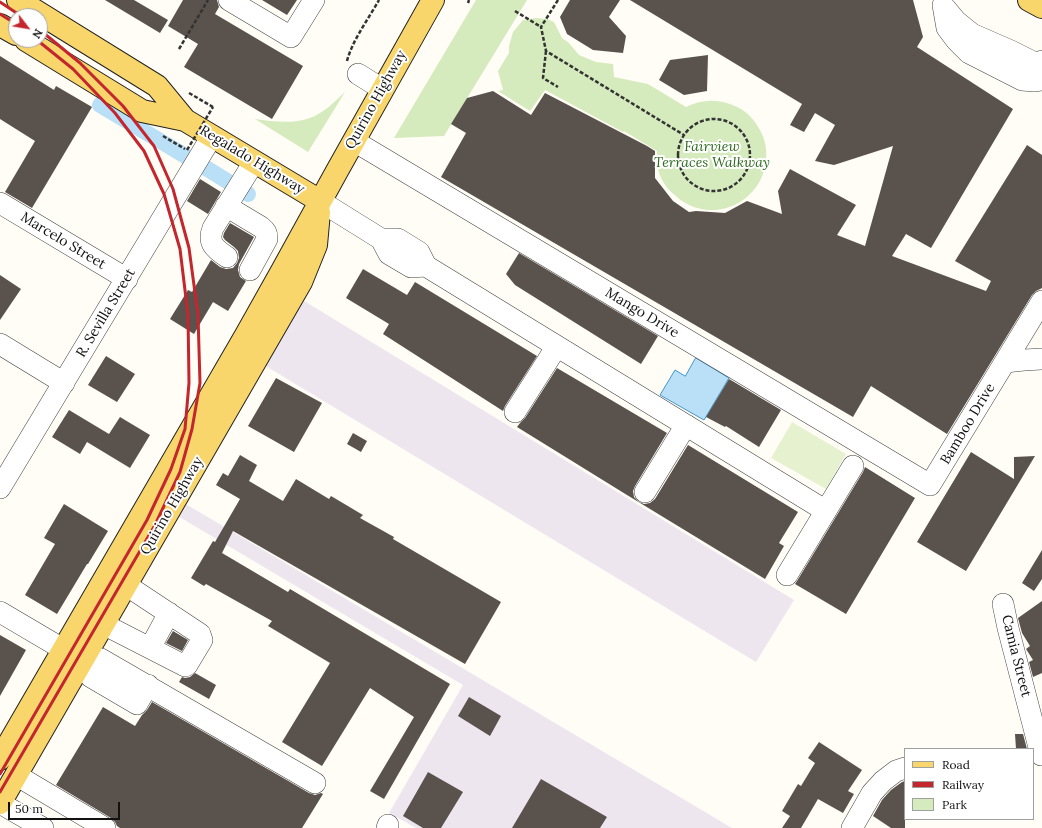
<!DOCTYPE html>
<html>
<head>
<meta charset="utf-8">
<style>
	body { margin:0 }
	#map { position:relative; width:1042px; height:828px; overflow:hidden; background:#fffdf5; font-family:Lora,serif }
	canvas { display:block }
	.legend { position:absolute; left:904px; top:748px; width:130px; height:72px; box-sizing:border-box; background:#fff; border:1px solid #a0a0a0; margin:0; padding:5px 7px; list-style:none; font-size:12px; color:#111 }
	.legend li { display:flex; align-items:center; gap:8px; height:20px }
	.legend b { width:20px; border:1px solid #a0a0a0 }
	.north { position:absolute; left:8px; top:8px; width:40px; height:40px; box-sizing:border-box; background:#fff; border:1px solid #a0a0a0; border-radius:50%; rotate:121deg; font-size:11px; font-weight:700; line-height:16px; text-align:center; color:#111 }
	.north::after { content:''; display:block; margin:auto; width:14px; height:18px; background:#c4262e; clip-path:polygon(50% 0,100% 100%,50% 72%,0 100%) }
	.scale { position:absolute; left:8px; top:802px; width:112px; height:18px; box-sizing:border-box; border:2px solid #111; border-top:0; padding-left:5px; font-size:12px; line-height:14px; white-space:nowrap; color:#111; -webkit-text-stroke:3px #fff; paint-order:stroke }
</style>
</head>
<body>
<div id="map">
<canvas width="1042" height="828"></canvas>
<ul class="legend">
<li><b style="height:5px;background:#f9d66b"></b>Road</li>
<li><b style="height:5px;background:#c4262e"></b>Railway</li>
<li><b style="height:11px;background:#d5ebbd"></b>Park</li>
</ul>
<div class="north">N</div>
<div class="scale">50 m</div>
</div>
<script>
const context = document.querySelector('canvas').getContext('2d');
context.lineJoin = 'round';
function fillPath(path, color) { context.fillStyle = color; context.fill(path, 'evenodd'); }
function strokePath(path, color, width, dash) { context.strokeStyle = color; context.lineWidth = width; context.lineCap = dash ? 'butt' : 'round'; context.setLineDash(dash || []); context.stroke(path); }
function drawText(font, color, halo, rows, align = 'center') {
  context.font = font + ' Lora,serif'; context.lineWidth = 4; context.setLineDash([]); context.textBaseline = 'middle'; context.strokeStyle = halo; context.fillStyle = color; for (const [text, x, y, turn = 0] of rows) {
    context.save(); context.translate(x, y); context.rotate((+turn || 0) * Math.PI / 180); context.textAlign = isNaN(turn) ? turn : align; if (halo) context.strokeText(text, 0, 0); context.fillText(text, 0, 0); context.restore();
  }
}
const industrial = new Path2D(`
	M301 299 794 600 756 662 264 365Z
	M184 503 228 529 732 828H416L389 813 463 685 176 515Z`);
const green = new Path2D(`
	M476 0H527L444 136 394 138Z
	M536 18 547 19 554 22 562 38 569 43 579 55 596 62 613 64 614 77 648 84 686 107C705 98 722 99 741 109 751 115 757 124 762 134 767 145 767 156 765 167 756 207 708 224 677 197 669 191 662 182 659 173 657 166 657 158 657 151L624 131 623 132 545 90 530 111 498 91 503 90 498 71 509 53V46L513 32 523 20Z
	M345 92 308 152 255 119C278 122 303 126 323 111 331 106 337 99 345 92Z`);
const pitch = new Path2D(`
	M792 422 846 454 826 489 771 458Z`);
const water = new Path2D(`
	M696 358 729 378 704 420 660 395 675 370 685 376Z`);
const canal = new Path2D(`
	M100 105 192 160
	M206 168 248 194`);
const building = new Path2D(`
	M105 0H134L168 20 160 33Z
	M183 0H217L219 7 215 14 303 66 272 119 184 67 198 44 168 26Z
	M262 0H297L287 15Z
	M570 0H620L609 17 626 36 623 53 593 50 567 34 560 17Z
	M630 0H913L923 37 917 47 1013 109 931 248 906 234 892 256 986 291 991 281 955 261 1027 145 1042 155V288L1036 291 1032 295 947 434 871 386 853 417 441 177 466 133 451 124 467 98 493 91 531 115 545 93 647 146 655 151V178L673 201 689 212 696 211 725 213 747 201 782 214 778 191 790 169 856 205 837 235 865 246 893 146 834 165 815 161 835 125 815 113 804 132 790 125 802 104Z
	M708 55 707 91 684 95 659 80 670 60Z
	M0 56 54 90 56 86 92 107 32 208 5 192 35 141 0 119Z
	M200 179 221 192 208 214 187 201Z
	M230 223 254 237 239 264 238 270 240 277 246 281 228 311 213 302 194 334 170 319 188 290 192 292 211 260 220 267 226 269 233 268 237 263 239 258 238 251 234 247 225 240 223 237 224 233Z
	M519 253 658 336 641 364 515 285 506 274Z
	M363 269 407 295 415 282 537 356 505 406 503 411 383 334 389 324 346 298Z
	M0 275 21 289 0 320Z
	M106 356 135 374 117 402 88 385Z
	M557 368 667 433 635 486 633 491 634 497 639 502 644 504 650 503 655 499 688 445 798 512 779 543 784 546 765 579 627 495 517 427 520 423 525 418Z
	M276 378 322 403 294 452 248 426Z
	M729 379 781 410 759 447 726 426 725 427 706 417Z
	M69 410 109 434 120 417 150 435 130 468 87 442 80 454 52 437Z
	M353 433 367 441 361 452 347 444Z
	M971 452 1014 479V457L1035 456 966 571 917 542Z
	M240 455 257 465 249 481 283 501 296 479 329 499 331 496 363 515 360 518 394 537 393 539 501 602 465 664 233 531 222 553 288 592 290 589 450 684 384 799 370 791 414 717 370 688 322 766 282 742 330 663 268 626 272 621 206 584 204 586 191 578 213 541 215 542 240 499 216 485 223 473 228 476Z
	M865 467 915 498 846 614 795 584 797 581 863 472Z
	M64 504 108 531 88 564H87L57 614 25 595 55 544 44 538Z
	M1042 550V579L1034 591 1022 583Z
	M1042 601V673L1033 677 1029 662 1033 660 1026 649 1030 646 1022 633 1018 618Z
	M173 631 188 640 182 651 166 643Z
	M0 635 26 650 0 696Z
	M195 673 216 685 209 699 179 682 182 677 185 678 190 677Z
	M469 697 501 716 490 736 458 716Z
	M152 702 309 793 315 795 321 793 323 794 302 828H120L117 826 115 822 111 818 56 785 103 707 135 726 142 715 147 710Z
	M1015 734H1023L1027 749H1016Z
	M819 742 862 770 848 791 854 794 843 813 818 799 801 828H782L790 816 782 811 798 784 801 786 815 763 808 758Z
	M428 772 463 792 441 828H423L403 816Z
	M541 779 607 817 600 828H512Z
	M905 781V828H891L873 816 882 800 891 790 902 782Z`);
const path = new Path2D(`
	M558 0 541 27 546 51 684 135
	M468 3 469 0
	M515 11 541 27
	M179 49 208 0
	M546 51 543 78 558 87
	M347 61C352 41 369 18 379 0
	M189 93 213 107
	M678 155a36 36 0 1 1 72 0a36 36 0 1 1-72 0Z
	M163 136 185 149`);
const minor = new Path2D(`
	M229 0 291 37 314 0
	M943 5 947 28 956 40 969 53 1022 80 1034 81 1042 80
	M946 9 956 21 972 34 1011 51 1037 64 1042 61
	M358 74 382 89
	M354 141 930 485 1042 301
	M320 201 381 239 389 254 411 267 426 266
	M0 203 127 279
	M226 206 261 227C266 231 267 233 267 239L250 270
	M381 239H398L419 252 426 266 826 511
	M227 257C215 249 207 243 213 228L254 162
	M0 344 64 383
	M1005 362 1024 360 1042 359
	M515 412 557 346
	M0 488 212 136
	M645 492 686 425
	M787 575 853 466
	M1003 604 1008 628 1041 755
	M0 612 78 658
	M103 624 185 666 187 665 202 640 200 634 126 585
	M150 648 169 613
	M82 661 101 659 315 783
	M82 661 91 677 137 704 148 685
	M16 775 105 828
	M0 803 43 828
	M387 828 388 825
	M852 828 872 793 883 781 896 771 905 768`);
const major = new Path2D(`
	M18 0 157 86 185 120
	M1029 0 1042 7
	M0 25 16 34
	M26 40 142 111 185 120 320 201
	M0 759 246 335 282 271 337 171 433 0
	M0 803 301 282 316 245 319 212`);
const rail = new Path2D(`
	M0 2 21 16
	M0 14 16 24
	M0 774 147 520 171 469 185 429 189 383 188 315 180 249 164 194 144 151 115 113 73 69 37 40
	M0 792 155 525 180 472 192 429 200 383 198 315 189 248 173 189 154 146 123 106 80 63 40 30`);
const pathBridge = new Path2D(`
	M187 150 213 107`);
const streetNames = [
	["Quirino Highway",376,100,-61],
	["Regalado Highway",252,160,31],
	["Marcelo Street",63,241,31],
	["R. Sevilla Street",106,313,-59],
	["Mango Drive",642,313,31],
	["Bamboo Drive",968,424,-59],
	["Quirino Highway",172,506,-60],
	["Camia Street",1016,656,76]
];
const parkNames = [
	["Fairview",712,147],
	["Terraces Walkway",712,163]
];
fillPath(industrial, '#eee6ef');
fillPath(green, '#d5ebbd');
fillPath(pitch, '#e6f2cf');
fillPath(water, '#b9e0f7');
strokePath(water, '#3f96cf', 1);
strokePath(canal, '#b9e0f7', 16);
fillPath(building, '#5a524d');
strokePath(minor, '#444', 22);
strokePath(major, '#222', 24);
strokePath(path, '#333', 2.5, [4, 2]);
strokePath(minor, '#fff', 21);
strokePath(major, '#f9d66b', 22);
strokePath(rail, '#c4262e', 3);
strokePath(pathBridge, '#333', 2.5, [4, 2]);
drawText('14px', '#111', '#fff', streetNames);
drawText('italic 14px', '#2f6b1f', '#fff', parkNames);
</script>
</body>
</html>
